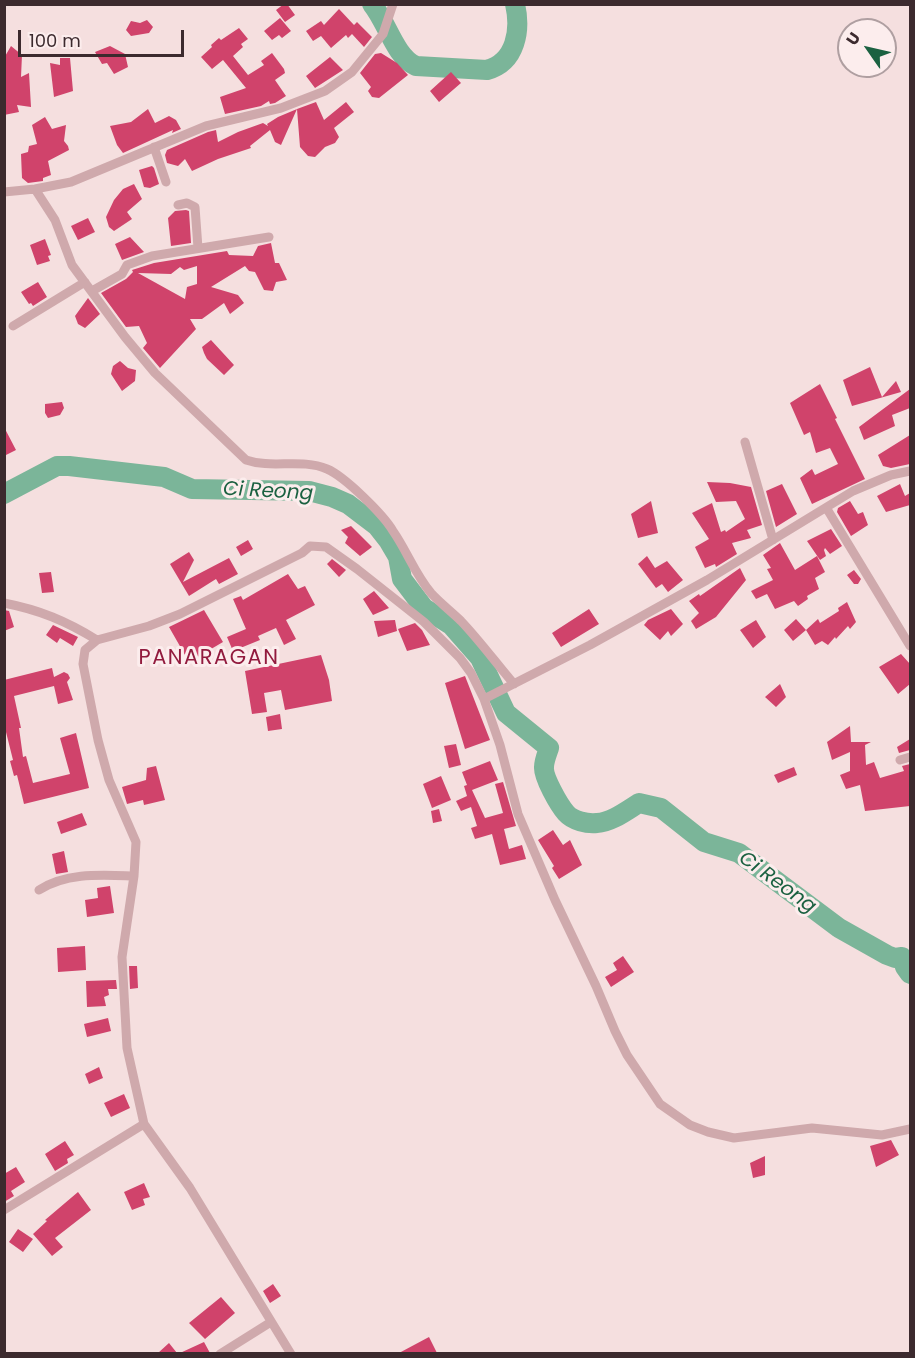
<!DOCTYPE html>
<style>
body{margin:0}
#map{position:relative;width:915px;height:1358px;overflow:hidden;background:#f5dfdf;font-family:Poppins,sans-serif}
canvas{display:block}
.frame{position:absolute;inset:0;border:6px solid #3c2a2e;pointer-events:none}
.north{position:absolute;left:837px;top:18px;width:60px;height:60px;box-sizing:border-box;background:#fceded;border:2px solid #af9fa1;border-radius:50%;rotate:304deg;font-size:16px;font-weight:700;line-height:24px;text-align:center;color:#3c2a2e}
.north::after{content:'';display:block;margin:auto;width:21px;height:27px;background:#1b6141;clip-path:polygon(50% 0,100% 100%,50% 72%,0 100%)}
.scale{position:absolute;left:18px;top:30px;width:166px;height:27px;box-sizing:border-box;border:3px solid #3c2a2e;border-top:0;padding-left:8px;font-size:18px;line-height:21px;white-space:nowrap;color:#3c2a2e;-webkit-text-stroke:4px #fceded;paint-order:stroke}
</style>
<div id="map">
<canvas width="915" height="1358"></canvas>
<div class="frame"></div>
<div class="north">U</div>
<div class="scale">100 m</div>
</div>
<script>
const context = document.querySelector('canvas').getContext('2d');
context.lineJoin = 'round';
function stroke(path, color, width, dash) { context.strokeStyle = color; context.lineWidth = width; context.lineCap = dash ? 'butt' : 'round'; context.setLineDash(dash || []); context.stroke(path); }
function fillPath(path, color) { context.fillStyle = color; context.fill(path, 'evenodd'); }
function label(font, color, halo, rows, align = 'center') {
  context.font = font + ' Poppins,sans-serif'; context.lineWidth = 6; context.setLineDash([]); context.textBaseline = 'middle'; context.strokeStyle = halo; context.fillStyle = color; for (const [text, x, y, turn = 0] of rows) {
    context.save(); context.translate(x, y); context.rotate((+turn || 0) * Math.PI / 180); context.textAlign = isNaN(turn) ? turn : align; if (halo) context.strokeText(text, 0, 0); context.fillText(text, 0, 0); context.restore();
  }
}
stroke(new Path2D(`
 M372,4C387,22 395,57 416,66L487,70C516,62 521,30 515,4
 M4,494L57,466H69L164,477L192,489L309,491L332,497L348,504L377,526L388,540L398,557L402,579L424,608L451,625L480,658L506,713L549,748C547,754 544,761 544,767C543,777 559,805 566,813C573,821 587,824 597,823C612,822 626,811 639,803L661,808L704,842L739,853L839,928L887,955L895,958L902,957L905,967L910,974`), '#7bb599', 20);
fillPath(new Path2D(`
 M284,4H287L295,15L285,22L276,10Z
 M339,9L354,25L357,22L372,37L364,47L352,34L348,38L346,35L331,48L321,36L313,41L306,31L321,21L324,25Z
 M280,18L291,31L282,38L279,35L272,40L264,31Z
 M147,20L153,27L149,33L131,36L126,30L131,21L140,23Z
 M239,28L248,39L241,44L243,47L233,56L248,75L264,65L261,61L272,53L284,69L285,73L275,80L286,96L275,103L270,104L269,101L261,106L225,114L220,97L246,88L223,60L212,69L201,57L212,47L211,45L219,38L221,40Z
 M11,46L22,55L21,77L29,73L31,107L17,105L19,112L4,115V58Z
 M110,46L125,54L128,67L114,74L107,63L102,64L95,52Z
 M381,53L397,63L408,75L379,98L372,97L368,91L371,87L360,73L375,54Z
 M330,57L343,70L315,88L306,76Z
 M60,58H70L73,91L54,97L50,63L60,65Z
 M451,72L461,83L439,102L430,91Z
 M316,102L324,120L346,102L354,112L334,128L339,137L335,143L325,147L315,157L308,156L300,147L297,109Z
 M148,109L155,123L169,116L176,120L181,129L172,133L173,130L123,153L117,145L110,126L131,122Z
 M297,109L281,145L275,142L270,130L250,146L251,148L218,159L192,171L185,159L178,166L167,163L165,155L167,150L208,132L216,130L218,142L238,132L263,123L268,126L267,124L278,117Z
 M45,117L52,129L66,125L64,141L68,146L69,150L48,161L51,175L43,178V181L28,183L22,178L21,154L28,152L29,146L37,144L32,125Z
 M152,166L154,168L159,184L150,188L144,187L139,170Z
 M134,184L142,199L127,212L132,219L114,231L109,227L106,217L114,200L123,189Z
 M186,210L189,211L191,243L171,246L168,218L175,211Z
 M88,218L95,232L78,240L71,226Z
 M130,237L144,252L122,260L115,244Z
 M45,239L51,255L48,256L50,261L37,265L30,245Z
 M271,243L275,263H279L287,280L276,282L273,291L264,290L255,272L249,271L245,266L211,287L238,295L244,303L230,314L224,303L202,319H190L196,329L160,368L143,348L147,343L139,326L126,327L101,293L126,279L133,272L132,270L154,263L227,251L229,255L253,256L258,246ZM197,266V284L187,287L185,299L138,273L171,274L180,267L184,270Z
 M38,282L47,297L33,306L31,303L29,304L21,292Z
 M88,298L100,314L85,328L78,324L75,316Z
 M211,340L234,365L224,375L207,359L204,353L202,347Z
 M120,361L128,368L136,370L135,381L122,391L111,374L113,366Z
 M870,367L882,397L896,381L901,392L852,406L843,380Z
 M820,384L837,418L835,419L865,479L812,504L800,478L812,469L815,475L838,464L830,448L816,453L810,432L804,435L790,403Z
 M910,389V408L892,415L895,426L864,440L859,427Z
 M62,402L64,408L60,415L48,418L45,413V404Z
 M4,427L16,450L4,456Z
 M910,435V464L891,468L883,466L878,455Z
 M707,482L730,483L751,487L762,525L747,530L751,538L732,543L737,554L716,567L715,564L705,568L695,547L709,539L692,513L712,503L721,532L725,530L726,532L745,519L736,501L716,502Z
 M782,484L797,514L776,527L766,491Z
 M900,484L905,496L910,493V505L886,512L877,496Z
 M651,501L658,533L638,538L631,514Z
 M850,501L858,514L863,512L868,525L851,536L837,512L838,508Z
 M351,526L372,547L360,556L345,543L348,537L341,530Z
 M831,529L842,546L830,554L825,548L824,550L826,556L820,560L807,541Z
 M248,540L253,549L241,556L236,547Z
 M780,543L795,570L817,556L825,572L815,578L819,589L807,596L808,599L798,606L794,601L775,609L767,594L756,599L751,591L773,580L767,569L771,568L763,555Z
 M189,552L194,560L183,582L229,558L238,574L219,584L216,579L189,596L170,564Z
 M647,556L655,568L667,561L683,580L668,592L662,584L656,588L638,564Z
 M332,559L346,570L339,577L327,564Z
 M740,568L746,580L716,617L696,629L691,621L699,613L689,601L699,594L700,596Z
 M854,570L861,579L858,584H854L847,575Z
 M51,572L54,592L42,593L39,573Z
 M288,574L298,589L305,586L315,605L286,620L296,639L284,645L276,628L258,636L260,640L233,651L227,637L246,629L233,599L241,596L243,600Z
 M374,591L389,608L373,615L363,599Z
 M847,602L856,622L850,629L848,626L836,639L835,637L828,645L822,641L815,645L806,630L818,619L820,623L839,611L838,608Z
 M589,609L599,624L561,647L552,633Z
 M671,609L683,624L671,636L668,631L660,640L644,625L648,620Z
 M4,610L9,611L14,627L4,631Z
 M204,610L223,642L189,662L169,627Z
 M796,619L806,630L793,641L784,630Z
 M395,620L397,631L378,637L374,621Z
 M756,620L766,637L753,648L740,630Z
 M415,623L422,630L430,645L407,651L398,629Z
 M53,625L78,637L73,646L60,638L57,643L46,635Z
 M901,654L910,664V684L898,694L879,667Z
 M321,655L329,680L332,701L285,710L281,690L264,693L267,712L252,714L245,671Z
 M52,668L54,677L64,672L68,674L70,678L67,682L73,700L58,704L54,686L14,696L21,728H19L23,757L26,756L33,783L70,774L60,738L76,733L89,788L24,804L17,775L14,776L10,761L13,760L6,732L4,733V680Z
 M465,676L490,740L465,749L445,683Z
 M780,684L786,697L776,707L765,697Z
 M280,714L282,729L268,731L266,717Z
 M850,726L851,742H871L865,745L866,765L874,762L880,778L904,771L902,766L910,764V806L865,811L860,785L846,789L840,775L850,771V752L832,760L827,742Z
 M910,739V750L899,753L897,747Z
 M456,744L461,765L449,768L444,746Z
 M490,761L498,780L472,790L485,818L503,813L495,784L503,782L516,826L504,829L509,849L522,845L526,859L500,865L492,834L475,839L471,828L477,826L471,807L461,811L456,801L467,796L464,786L467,785L462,772Z
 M156,766L165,800L144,805L143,800L127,804L122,787L146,780L147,768Z
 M794,767L797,775L778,783L774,775Z
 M441,776L451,800L432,808L423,784Z
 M439,809L442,821L433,823L431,811Z
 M82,813L87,825L61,834L57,822Z
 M553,830L563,845L570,840L582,865L559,879L552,868L554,866L538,840Z
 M64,851L68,872L56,874L52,854Z
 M110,886L114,913L87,917L85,900L98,898L97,888Z
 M85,946L86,970L58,972L57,948Z
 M623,956L634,972L611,987L605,977L617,970L613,963Z
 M129,966H137L138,988L130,989Z
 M116,980L117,989H108L109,995L104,997L106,1006L87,1007L86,981Z
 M108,1018L111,1031L87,1037L84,1024Z
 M99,1067L103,1078L89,1084L85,1074Z
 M124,1094L130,1108L111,1117L104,1103Z
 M891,1140L899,1155L876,1167L870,1146Z
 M65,1141L74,1155L67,1159L68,1163L55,1171L45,1154Z
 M765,1156V1175L753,1178L750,1163Z
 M16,1167L25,1182L11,1191L14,1196L4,1202V1174Z
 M144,1183L150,1197L143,1199L145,1205L132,1210L124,1192Z
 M78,1192L91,1210L55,1238L63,1247L52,1256L33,1234L47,1221L45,1220Z
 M18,1229L33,1239L23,1252L9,1242Z
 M273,1284L281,1296L270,1303L263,1291Z
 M221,1297L235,1313L205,1339L189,1323Z
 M429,1337L437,1353H399Z
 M204,1342L210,1353H180Z
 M169,1343L177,1353H158Z`), '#d0436b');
stroke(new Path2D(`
 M154,147L166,182
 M35,189L55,220L72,265L125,337L155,373L246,460C272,469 301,458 327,469C344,476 383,514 393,531C407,551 415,574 431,593C440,603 452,612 461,621C480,641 496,663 514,684
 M4,192L35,189L71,182L206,126L281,108L325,91L352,72L383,34L393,4
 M178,205L187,203L195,207L198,248
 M92,291L122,274L127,265L152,256L269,237
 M13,326L85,282
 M745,442L773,540
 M827,509L910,646
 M4,603C40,610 66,621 97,640
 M484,699L590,645L707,580L853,491L891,475L910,471
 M900,760L910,757
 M39,890C67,872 102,875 134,876
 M4,1210L144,1124
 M220,1354L271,1322
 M291,1354L190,1188L144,1124L127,1048L122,957L134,876L136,842L109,780L98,740L83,664L85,650L97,640L149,626L180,614L302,553L310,546L326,547L357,569L424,622L460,658L471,673L484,699L500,745L518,814L555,900L596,986L615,1031L627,1055L660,1104L690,1125L708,1132L734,1138L812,1128L882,1135L910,1129`), '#cfa9ac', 9);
label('italic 20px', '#1b6141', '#fceded', [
 ["Ci Reong",268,492,3],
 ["Ci Reong",777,883,36]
]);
context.letterSpacing = '1.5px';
label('21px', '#921b3e', '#fceded', [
 ["PANARAGAN",209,659]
]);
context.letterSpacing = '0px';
</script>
